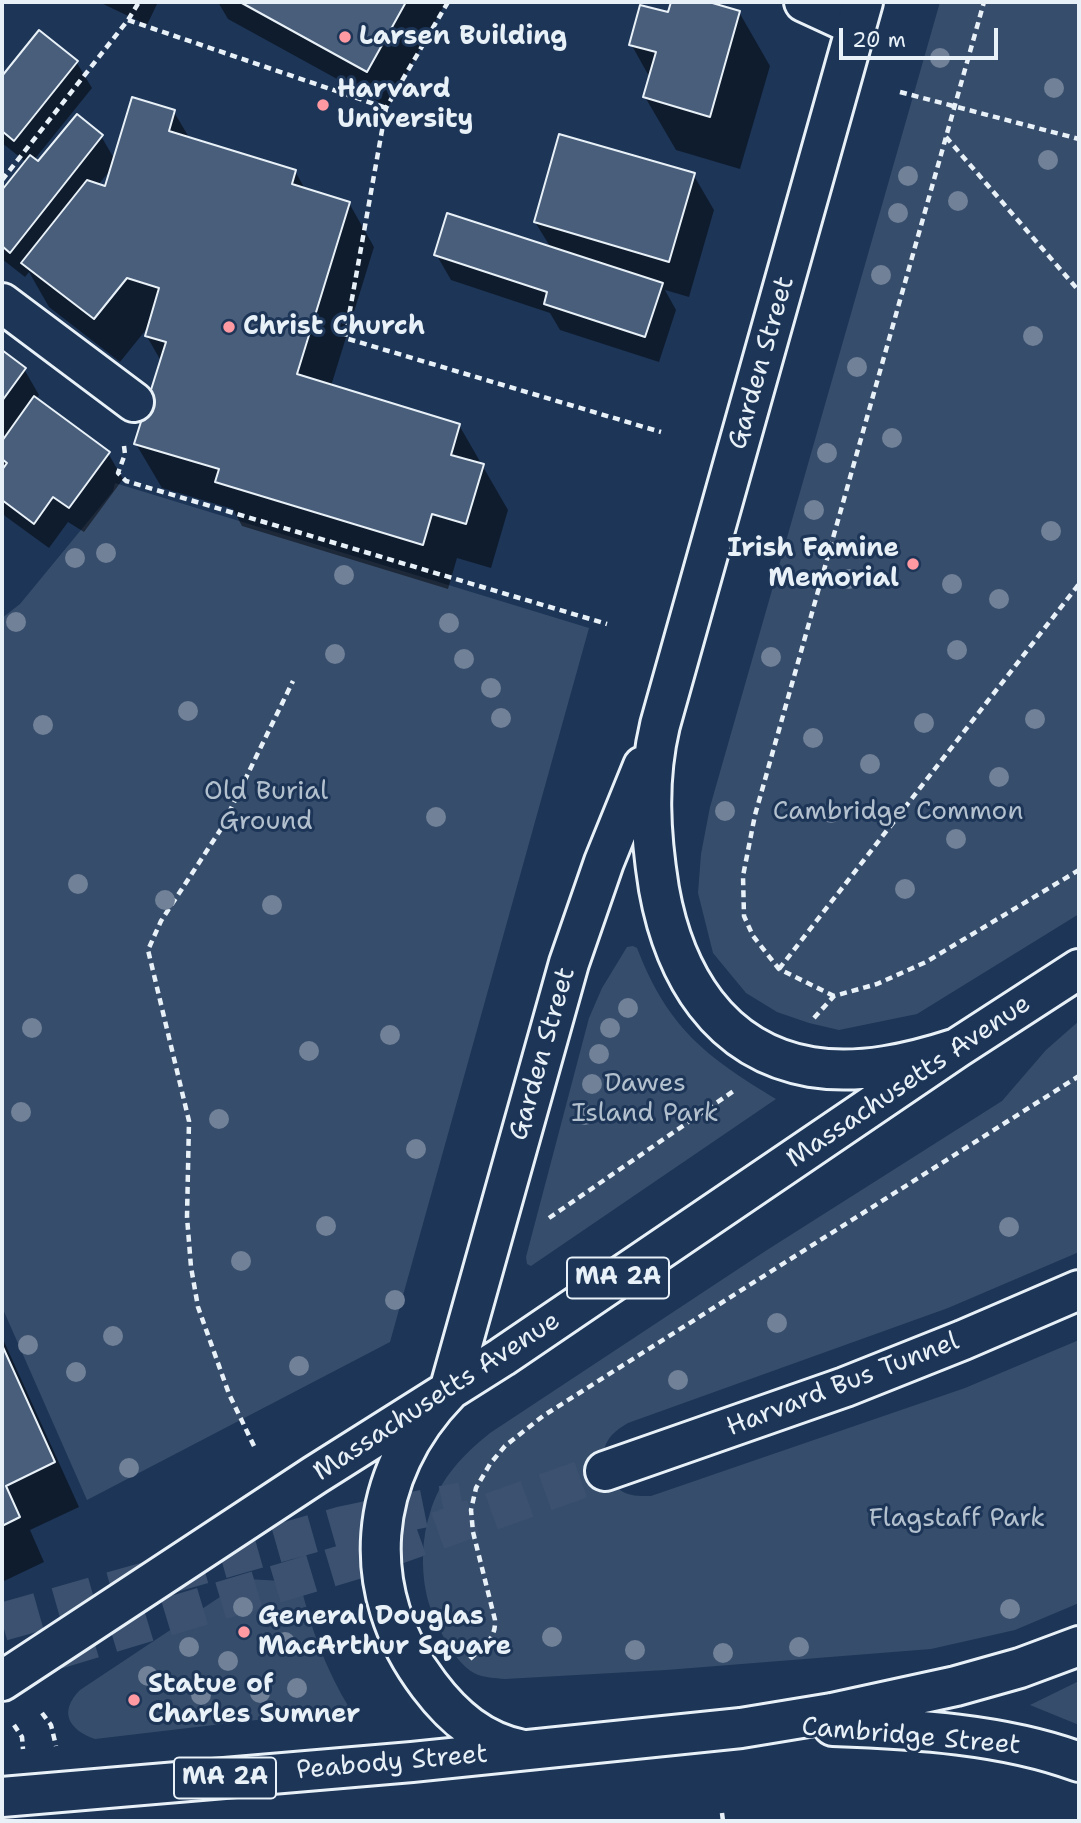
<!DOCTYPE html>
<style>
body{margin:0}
#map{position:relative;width:1081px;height:1823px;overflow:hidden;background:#1d3557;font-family:"Shantell Sans",sans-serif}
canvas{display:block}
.frame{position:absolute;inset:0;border:4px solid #e8f1f8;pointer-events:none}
.scale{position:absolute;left:839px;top:28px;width:159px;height:32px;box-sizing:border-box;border:4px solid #e8f1f8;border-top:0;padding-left:9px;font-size:21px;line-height:24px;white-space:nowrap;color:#e8f1f8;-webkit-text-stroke:5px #1d3557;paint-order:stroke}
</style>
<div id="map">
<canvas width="1081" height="1823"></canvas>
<div class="frame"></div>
<div class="scale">20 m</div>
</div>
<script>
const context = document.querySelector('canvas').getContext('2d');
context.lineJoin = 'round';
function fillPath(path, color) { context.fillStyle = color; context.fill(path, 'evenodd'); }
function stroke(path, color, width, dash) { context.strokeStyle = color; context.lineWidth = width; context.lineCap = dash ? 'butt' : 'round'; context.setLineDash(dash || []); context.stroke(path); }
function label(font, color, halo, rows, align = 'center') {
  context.font = font + ' "Shantell Sans",sans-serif'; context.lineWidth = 6; context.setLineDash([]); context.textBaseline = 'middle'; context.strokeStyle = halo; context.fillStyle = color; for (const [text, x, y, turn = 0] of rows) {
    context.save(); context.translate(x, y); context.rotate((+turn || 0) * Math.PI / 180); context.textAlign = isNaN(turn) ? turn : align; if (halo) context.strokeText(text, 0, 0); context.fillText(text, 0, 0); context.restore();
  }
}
fillPath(new Path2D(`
 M940,2H1079V914L917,1014L839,1030L809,1023L777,1012L746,993L713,953L698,893L701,854L710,807Z
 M115,483L589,628L390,1342L87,1500L2,1307V618L20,604L113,491Z
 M633,946L637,948C668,1028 705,1056 776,1099L531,1266L527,1264L526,1257L589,1018L602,988L627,947Z
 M1079,1021V1252L948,1308L628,1423C610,1433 599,1446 606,1467C615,1492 625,1497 651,1496L965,1388L1079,1340V1603L1015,1630L931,1649L666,1670L505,1679C495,1678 484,1678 474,1673C453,1662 430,1615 426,1592C421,1567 422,1537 430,1513C440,1478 463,1455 490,1433L767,1250L1002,1101L1046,1050Z
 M247,1579L300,1582C310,1627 326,1670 350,1709L95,1739C69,1730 58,1712 80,1690Z
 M1079,1681V1725L1030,1705Z`), '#374d6c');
fillPath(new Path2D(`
 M99,2H158L147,25Z
 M218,2H446L388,107L228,19Z
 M673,2H702L739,12L770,66L740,169L676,150L645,97L650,78L631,44L669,14Z
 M39,32L77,63L92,88L34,160L38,164L101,136L115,160L174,112L190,139L295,171L306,191L349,203L374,247L331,386L459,425L508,510L491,568L457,558L448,589L242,526L233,509L162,488L136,444L161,361L146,335L149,326L120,362L49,307L29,272L25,277L2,259V193L26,162L2,143V78ZM113,167L106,188L98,185Z
 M693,174L714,210L689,297L665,290L676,310L659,362L560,330L550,313L451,280L436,254L551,248L535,222Z
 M2,353L24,369L39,395L36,399L108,453L123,479L84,532L68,522L49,548L5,516L2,511V473L5,469L2,464V444L6,437L2,433Z
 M2,1337L79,1507L30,1530L44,1562L2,1582Z`), '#0007');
const building = new Path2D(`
 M240,2H406L367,72Z
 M671,2H709L740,11L710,117L643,97L656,52L629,45L640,5L668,12Z
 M39,30L78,61L14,141L2,131V76Z
 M132,97L175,110L169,131L296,170L292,184L350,202L297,374L460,424L451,455L484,464L466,524L432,514L423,545L215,482L219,469L134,444L166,342L145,336L159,288L127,278L94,319L21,263L87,180L105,186Z
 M77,114L103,135L10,253L2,246V190L30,155L38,161Z
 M559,134L695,173L669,262L534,222Z
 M447,213L663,283L645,337L544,304L547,292L434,255Z
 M2,350L26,368L2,401Z
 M34,396L110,452L69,508L53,497L34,524L2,500V470L7,463L2,459V441Z
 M2,1345L55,1462L6,1486L20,1517L2,1526Z`);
fillPath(building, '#495e7a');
stroke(building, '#e8f1f8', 2);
stroke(new Path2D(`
 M2,1622L343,1525L462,1501
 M57,1650L353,1561L605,1471`), '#3b516f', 38, [38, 19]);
const minor = new Path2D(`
 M804,2L856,26
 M2,303L134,402
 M605,1471L845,1387L963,1340L1079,1290`);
const major = new Path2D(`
 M863,2L660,725C647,780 650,833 659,889C674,973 718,1051 811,1067C860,1075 911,1063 957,1048
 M2,1681L315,1475L502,1357L957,1048L1079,969
 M833,1726C913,1729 1004,1734 1079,1762
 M523,1750C482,1742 453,1717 429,1685C357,1591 367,1475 449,1391L569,963L604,862L643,766
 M2,1797L412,1762L741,1728L832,1713L956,1686L1020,1668L1079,1646`);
stroke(minor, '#e8f1f8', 44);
stroke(major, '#e8f1f8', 44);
stroke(new Path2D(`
 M448,2L386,108L345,338L661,432
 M128,20L386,108
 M900,92L1079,139
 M946,137L1079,291
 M2,180L128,20L139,2
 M124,446L125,454L118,473L126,481L607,624
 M779,969L1079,584
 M834,996L779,969L753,936L744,916L743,876L755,815L984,2
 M814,1018L834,996L877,984L926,962L1079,870
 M549,1218L735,1090
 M254,1446L229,1394L198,1307L191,1267L187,1217L189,1121L148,950L161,921L221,829L293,681
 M470,1659C483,1646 496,1640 495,1620L473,1532L471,1510L476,1488L490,1464L505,1446L543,1416L1079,1076
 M42,1713L51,1725L56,1746
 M14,1725L22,1737L23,1749
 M722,1813L723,1821`), '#e8f1f8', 4.5, [7, 5]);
stroke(minor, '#1d3557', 38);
stroke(major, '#1d3557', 38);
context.fillStyle = '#708198';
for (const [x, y] of [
 [940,58],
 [1054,88],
 [1048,160],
 [908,176],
 [958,201],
 [898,213],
 [881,275],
 [1033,336],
 [857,367],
 [892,438],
 [827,453],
 [814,510],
 [1051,531],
 [106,553],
 [75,558],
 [344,575],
 [849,579],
 [952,584],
 [999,599],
 [16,622],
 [449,623],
 [957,650],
 [335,654],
 [771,657],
 [464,659],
 [491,688],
 [188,711],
 [501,718],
 [1035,719],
 [924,723],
 [43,725],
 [813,738],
 [870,764],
 [999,777],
 [725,811],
 [831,813],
 [436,817],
 [956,839],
 [78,884],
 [905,889],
 [165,900],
 [272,905],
 [628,1008],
 [32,1028],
 [610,1028],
 [390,1035],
 [309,1051],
 [599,1054],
 [592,1084],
 [21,1112],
 [585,1115],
 [219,1119],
 [416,1149],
 [326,1226],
 [1009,1227],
 [241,1261],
 [395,1300],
 [777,1323],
 [113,1336],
 [28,1345],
 [299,1366],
 [76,1372],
 [678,1380],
 [129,1468],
 [243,1607],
 [1010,1609],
 [552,1637],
 [285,1642],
 [189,1647],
 [799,1647],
 [635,1650],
 [723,1653],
 [228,1661],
 [148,1676],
 [297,1688],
 [260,1693],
 [201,1695]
]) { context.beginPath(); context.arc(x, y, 10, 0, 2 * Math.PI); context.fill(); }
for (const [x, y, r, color] of [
 [345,37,7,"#ff9aa2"],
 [323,105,7,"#ff9aa2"],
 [229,327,7,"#ff9aa2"],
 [913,564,7,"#ff9aa2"],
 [244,1632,7,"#ff9aa2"],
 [134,1700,7,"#ff9aa2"]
]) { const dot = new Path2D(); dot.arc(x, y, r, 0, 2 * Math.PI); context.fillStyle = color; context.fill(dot); stroke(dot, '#1d3557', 2.5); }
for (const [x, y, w] of [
 [618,1278,102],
 [225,1778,102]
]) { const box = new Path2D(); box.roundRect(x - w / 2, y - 20.5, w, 41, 5); context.fillStyle = '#1d3557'; context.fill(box); stroke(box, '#e8f1f8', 2); }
label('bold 24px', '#e8f1f8', null, [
 ["MA 2A",618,1278],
 ["MA 2A",225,1778]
]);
label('bold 26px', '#e8f1f8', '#1d3557', [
 ["Larsen Building",359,37],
 ["Harvard",337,90],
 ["University",337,120],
 ["Christ Church",243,327],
 ["Irish Famine",899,549,"right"],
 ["Memorial",899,579,"right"],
 ["General Douglas",258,1617],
 ["MacArthur Square",258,1647],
 ["Statue of",148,1685],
 ["Charles Sumner",148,1715]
], 'left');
label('26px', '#e8f1f8', '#1d3557', [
 ["Garden Street",762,363,-74],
 ["Garden Street",543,1054,-74],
 ["Massachusetts Avenue",909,1082,-34],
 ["Harvard Bus Tunnel",843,1385,-21],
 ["Massachusetts Avenue",437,1397,-33],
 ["Cambridge Street",911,1737,5],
 ["Peabody Street",392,1763,-5]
]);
label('26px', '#b3c0ce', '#1d3557', [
 ["Old Burial",266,792],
 ["Ground",266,822],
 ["Cambridge Common",898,812],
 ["Dawes",645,1084],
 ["Island Park",645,1114],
 ["Flagstaff Park",957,1519]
]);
</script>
